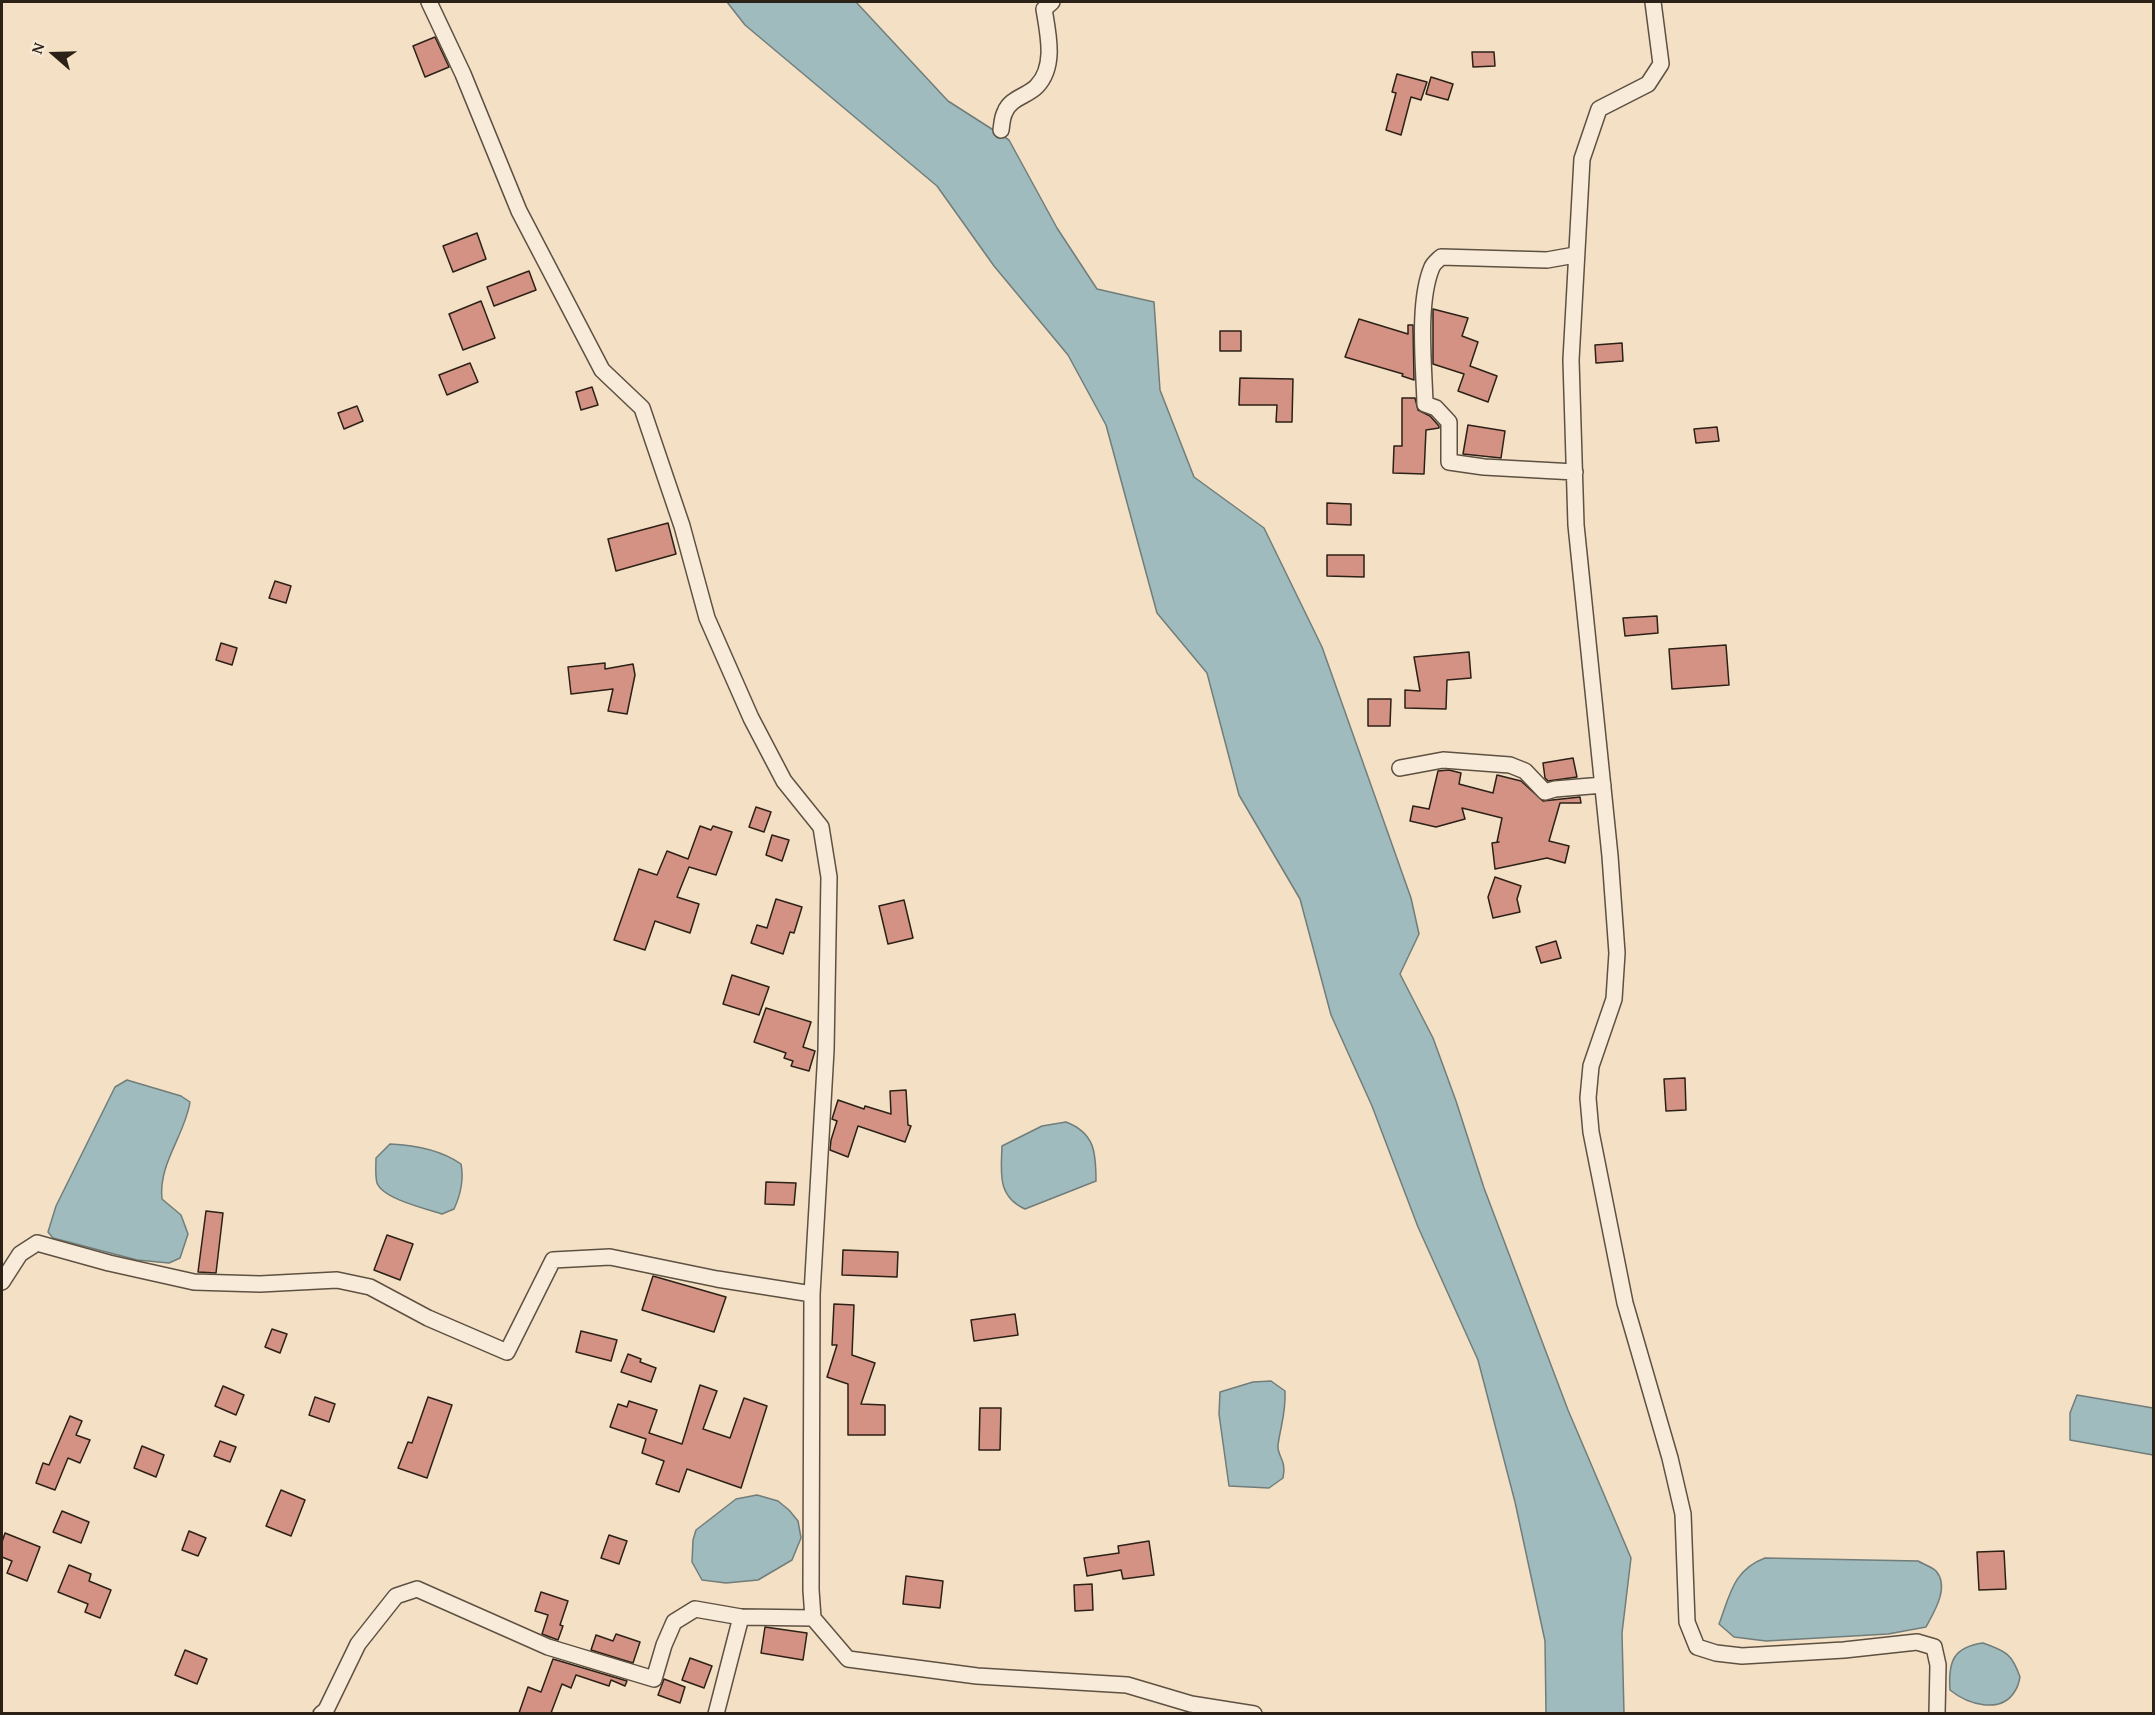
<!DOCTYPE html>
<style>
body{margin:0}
#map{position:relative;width:2155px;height:1715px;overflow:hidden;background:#f4e0c5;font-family:"Gentium Book Plus",serif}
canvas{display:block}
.frame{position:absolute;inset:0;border:3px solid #2c2116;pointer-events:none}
.north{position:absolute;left:24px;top:24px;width:60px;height:60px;-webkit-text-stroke:4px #f8ebd9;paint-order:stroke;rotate:290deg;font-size:16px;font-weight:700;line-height:24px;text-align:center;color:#2c2116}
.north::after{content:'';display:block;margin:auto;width:21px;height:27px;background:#2c2116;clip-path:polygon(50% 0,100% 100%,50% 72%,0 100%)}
</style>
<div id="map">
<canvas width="2155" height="1715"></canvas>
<div class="frame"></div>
<div class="north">N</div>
</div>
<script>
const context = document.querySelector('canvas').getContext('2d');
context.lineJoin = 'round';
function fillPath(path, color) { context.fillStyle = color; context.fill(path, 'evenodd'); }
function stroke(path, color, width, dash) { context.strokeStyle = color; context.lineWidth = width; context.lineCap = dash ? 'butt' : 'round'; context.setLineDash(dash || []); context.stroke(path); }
const water = new Path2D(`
 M727,2H856L948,101L1009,140L1057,228L1097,289L1154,302L1160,390L1194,477L1264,528L1322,647L1411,898L1419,934L1400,974L1433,1038L1456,1101L1484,1188L1568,1410L1631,1558L1622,1633L1624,1713H1546L1545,1641L1515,1502L1478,1360L1418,1227L1372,1106L1331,1015L1300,899L1239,795L1207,673L1157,613L1106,425L1068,355L994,266L937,186L745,25Z
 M127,1080L181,1096L190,1102C185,1135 158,1164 162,1199L181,1215L188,1234L180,1258L169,1263L137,1260L53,1238L48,1232L56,1206L115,1087Z
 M1066,1122C1095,1133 1096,1153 1096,1181L1025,1209C997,1196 1001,1173 1002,1146L1042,1126Z
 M390,1144C413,1145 441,1150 461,1164C464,1180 461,1194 454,1209L442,1214C427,1209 383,1199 377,1183C375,1176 376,1165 376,1158Z
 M1271,1381L1285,1391C1286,1413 1281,1424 1278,1445C1277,1457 1287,1459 1283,1478L1269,1488L1229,1486L1219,1414L1220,1392L1253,1382Z
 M2077,1395L2153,1408V1455L2070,1440V1413Z
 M757,1495L778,1501L789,1510L798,1521L801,1538L792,1560L758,1580L726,1583L702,1580L692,1562L693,1540L696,1530L736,1499Z
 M1765,1558L1918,1561C1923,1564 1932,1567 1936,1571C1950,1587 1934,1612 1926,1627L1888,1634L1766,1641L1734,1637L1719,1624C1730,1595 1733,1570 1765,1558Z
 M1983,1643C2006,1651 2012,1654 2020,1677C2019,1682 2018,1687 2015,1691C2001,1715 1967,1704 1950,1690C1948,1662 1953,1647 1983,1643Z`);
fillPath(water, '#9fbbbd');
stroke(water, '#717d7a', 1.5);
const building = new Path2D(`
 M435,37L449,67L425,77L413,46Z
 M1472,52H1494L1495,66L1473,67Z
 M1397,74L1427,82L1421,100L1411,97L1401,135L1386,130L1396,93L1392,92Z
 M1431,77L1453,84L1448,100L1426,94Z
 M477,233L486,259L453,272L443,246Z
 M529,271L536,290L494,306L487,287Z
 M481,301L495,338L463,350L449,314Z
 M1433,309L1468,318L1462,336L1478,342L1470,366L1497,376L1488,402L1458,391L1464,374L1433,364Z
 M1359,319L1408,334V325H1413L1414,380L1402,376L1403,374L1345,357Z
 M1220,331H1241V351H1220Z
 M1622,343L1623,361L1596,363L1595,345Z
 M470,363L478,382L447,395L439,375Z
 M1240,378L1293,379L1292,422H1276L1277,405H1239Z
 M592,387L598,405L581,410L576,392Z
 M1402,398H1415L1418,410L1430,416L1439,426V428L1426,430L1424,474L1393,473L1394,446H1402Z
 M357,406L363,421L344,429L338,413Z
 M1468,425L1505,431L1501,458L1463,454Z
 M1717,427L1719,441L1696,443L1694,429Z
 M1327,503L1351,504V525L1327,524Z
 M668,523L676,554L616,571L608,539Z
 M1327,555H1364V577L1327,576Z
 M275,581L291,586L286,603L269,598Z
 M1657,616L1658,633L1625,636L1623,618Z
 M221,643L237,648L232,665L216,660Z
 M1726,645L1729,685L1672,689L1669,649Z
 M1469,652L1471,678L1447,680L1446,709L1405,708V690L1420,691L1414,657Z
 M605,663V669L633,664L635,675L627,714L608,711L613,689L571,694L568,667Z
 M1368,699H1391L1390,726H1368Z
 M1573,758L1577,777L1548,781L1545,778L1543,763Z
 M1449,770L1461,773L1459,784L1493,793L1497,775L1521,781L1543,801L1580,797L1581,803H1560L1549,841L1569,846L1565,863L1547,858L1495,869L1492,843L1499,842H1497L1502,818L1462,808L1465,819L1436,827L1410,821L1413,806L1429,809L1438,771Z
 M756,807L771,812L764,832L749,827Z
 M700,826L711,830L713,826L732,832L716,875L689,867L677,897L699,904L690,933L655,921L645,950L614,940L639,869L657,875L667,851L688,859Z
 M772,835L789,840L782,861L766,855Z
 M1495,877L1521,886L1517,899L1520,912L1493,918L1488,897Z
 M776,899L802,907L794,933L790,932L783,954L751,943L757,925L767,928Z
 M904,900L913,938L888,944L879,906Z
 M1556,941L1561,958L1541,963L1536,947Z
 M732,975L769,987L759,1015L723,1004Z
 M766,1008L811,1022L803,1047L815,1051L809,1071L791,1066L793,1061L784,1058L786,1053L754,1042Z
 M1685,1078L1686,1110L1666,1111L1664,1079Z
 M906,1090L908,1125L911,1126L905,1142L858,1126L848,1157L830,1150L831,1140L837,1121L832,1119L838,1100L864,1109L865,1106L891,1114L890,1091Z
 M766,1182L796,1183L794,1205L765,1204Z
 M206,1211L223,1213L216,1273L198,1272Z
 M387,1235L413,1244L400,1280L374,1270Z
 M843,1250L898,1252L897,1277L842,1275Z
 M653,1276L726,1297L714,1332L642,1310Z
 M834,1304L854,1305L852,1355L875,1363L861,1404L885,1405V1435H848V1384L827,1377L837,1345H832Z
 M1015,1314L1018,1335L974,1341L971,1320Z
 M272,1329L287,1334L280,1353L265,1347Z
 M581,1331L617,1340L611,1361L576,1352Z
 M628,1354L641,1359L640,1362L656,1368L651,1382L621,1372Z
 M700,1385L717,1391L703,1429L730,1438L744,1398L767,1406L741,1488L687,1469L679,1492L656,1484L664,1461L642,1453L646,1439L610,1427L618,1404L627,1407L629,1401L657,1410L649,1433L682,1444Z
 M223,1386L244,1395L236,1415L215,1406Z
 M315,1397L335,1404L329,1422L309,1415Z
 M428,1397L452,1405L427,1478L398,1468L408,1442L412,1443Z
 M980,1408H1001L1000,1450H979Z
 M70,1416L82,1421L76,1435L90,1440L80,1463L68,1458L55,1490L36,1483L43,1463L49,1465Z
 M220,1441L236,1447L230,1462L214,1456Z
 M142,1446L164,1455L156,1477L134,1468Z
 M281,1490L305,1500L291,1536L266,1526Z
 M62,1511L89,1522L81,1543L53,1532Z
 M189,1531L206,1538L198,1556L182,1550Z
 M5,1533L40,1547L27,1581L7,1573L12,1561L2,1557V1542Z
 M609,1535L627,1541L619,1564L601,1558Z
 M1149,1541L1154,1575L1123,1579L1121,1570L1087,1576L1084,1558L1119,1553L1118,1546Z
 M2004,1551L2006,1589L1979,1590L1977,1552Z
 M69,1565L91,1574L89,1581L111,1590L100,1618L85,1612L88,1604L58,1592Z
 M906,1576L943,1581L940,1608L903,1604Z
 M1092,1584L1093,1610L1075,1611L1074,1585Z
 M541,1592L568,1601L560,1625L563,1626L558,1640L542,1634L548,1615L535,1611Z
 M765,1627L807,1633L803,1660L761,1653Z
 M616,1634L640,1642L633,1663L591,1650L596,1635L613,1641Z
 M185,1650L207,1659L197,1684L175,1675Z
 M690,1658L712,1666L704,1688L682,1680Z
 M553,1659L627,1681L625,1686L611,1680L609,1686L576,1675L571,1688L562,1684L551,1713H519L528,1687L541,1692Z
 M664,1679L685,1687L680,1703L658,1695Z`);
fillPath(building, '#d39284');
stroke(building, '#2c2116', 1.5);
const street = new Path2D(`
 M1653,2L1661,64L1648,84L1599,109L1582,159L1571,360L1576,525L1610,856L1617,953L1614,999L1591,1066L1588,1098L1591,1132L1625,1303L1670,1458L1683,1514L1687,1622L1697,1647L1716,1653L1742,1656L1844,1650L1917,1642L1934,1647L1938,1665L1937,1714
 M1001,130C1002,124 1002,117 1005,112C1010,98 1028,96 1037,86C1056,66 1048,34 1044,9L1052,2
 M1575,472L1484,467L1449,462V422L1436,408L1425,404C1424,366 1417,302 1432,267C1434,263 1438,260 1441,257L1547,260L1575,255
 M1400,768L1443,760L1510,765L1525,771L1545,792L1555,789L1603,785
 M2,1282L20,1254L37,1243L109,1263L194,1282L260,1284L337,1280L370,1287L428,1318L507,1352L553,1260L610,1257L717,1279L812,1294
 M813,1618L848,1659L977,1676L1127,1685L1191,1704L1254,1714
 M321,1714L326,1710L358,1644L396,1596L417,1589L548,1647L654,1679L664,1645L674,1622L695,1609L741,1617L813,1618L811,1590L812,1294L826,1050L829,877L821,827L784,781L751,718L707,618L682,526L642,408L602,370L519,211L463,74L429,2
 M716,1714L741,1617`);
stroke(street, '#5e5142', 18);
stroke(street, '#f8ebd9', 15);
</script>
